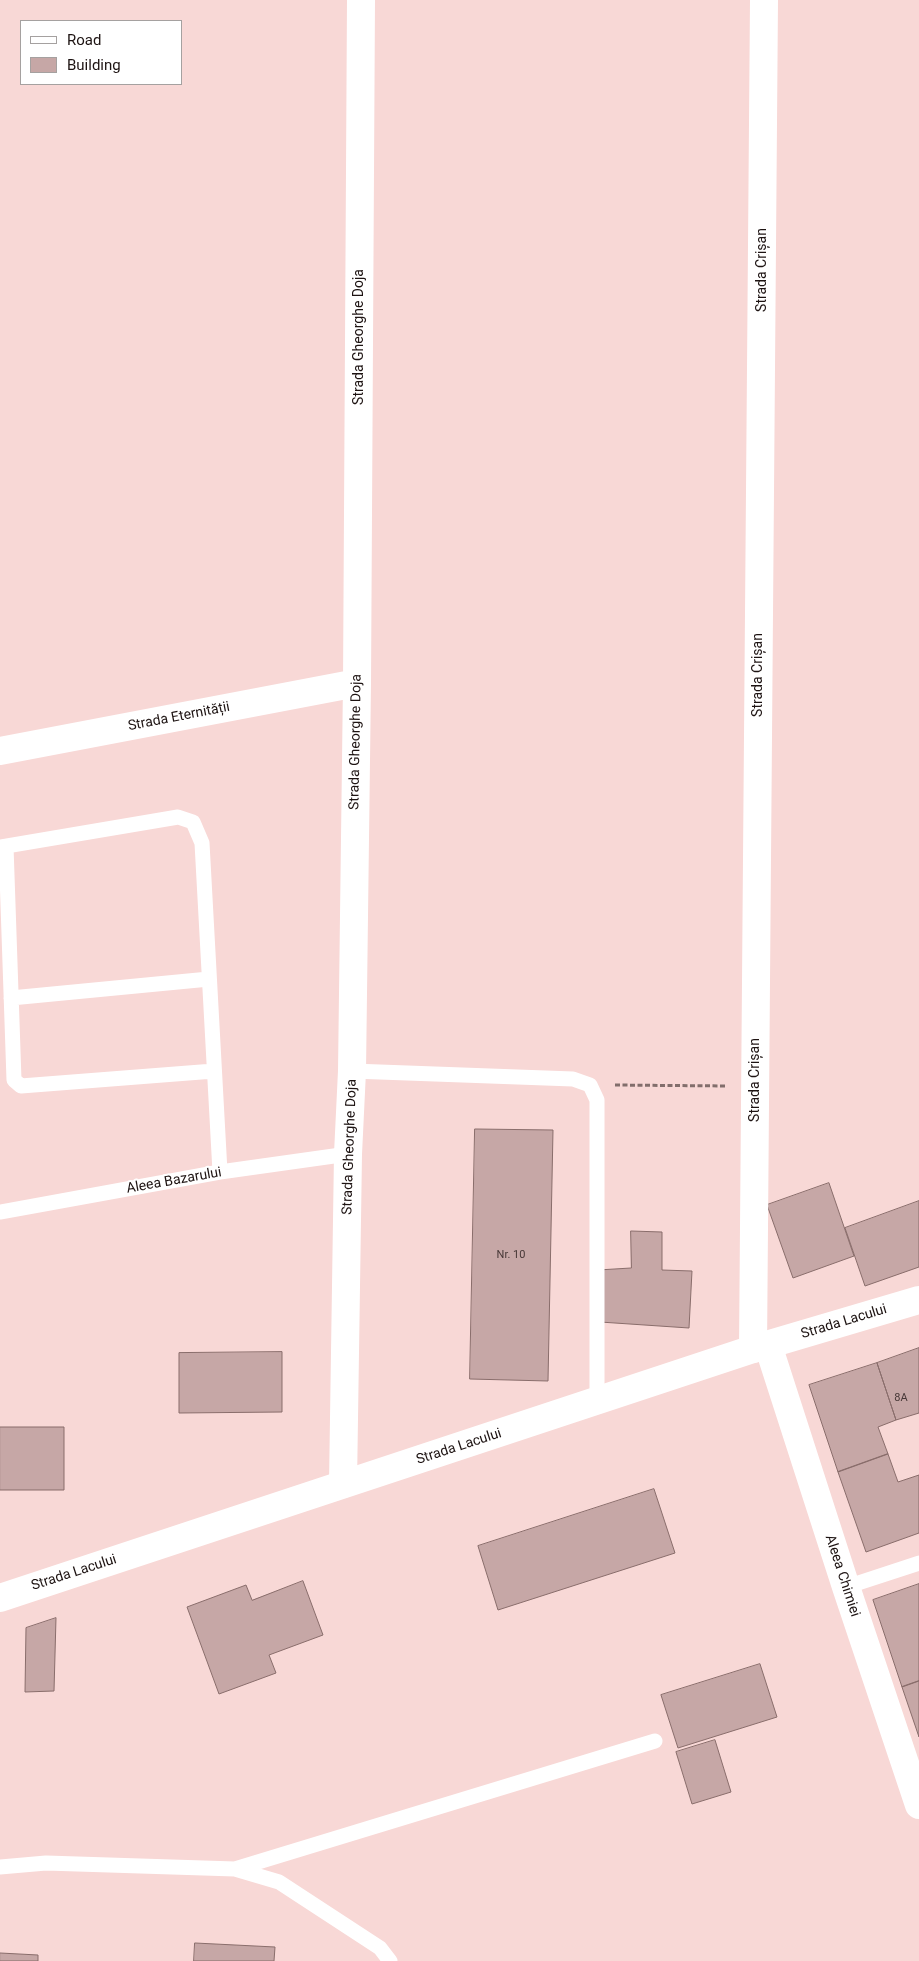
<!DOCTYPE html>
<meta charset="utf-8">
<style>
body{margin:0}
#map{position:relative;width:919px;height:1961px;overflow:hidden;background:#f8d8d6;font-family:Roboto,sans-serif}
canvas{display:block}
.legend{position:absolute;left:20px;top:20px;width:162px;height:65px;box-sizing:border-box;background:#fff;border:1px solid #a5a1a0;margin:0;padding:6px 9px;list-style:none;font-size:15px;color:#1d1312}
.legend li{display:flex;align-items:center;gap:10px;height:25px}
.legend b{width:25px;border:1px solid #a5a1a0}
</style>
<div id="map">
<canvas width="919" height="1961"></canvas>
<ul class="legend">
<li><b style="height:6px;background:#fff"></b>Road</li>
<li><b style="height:14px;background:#c6a7a6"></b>Building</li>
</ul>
</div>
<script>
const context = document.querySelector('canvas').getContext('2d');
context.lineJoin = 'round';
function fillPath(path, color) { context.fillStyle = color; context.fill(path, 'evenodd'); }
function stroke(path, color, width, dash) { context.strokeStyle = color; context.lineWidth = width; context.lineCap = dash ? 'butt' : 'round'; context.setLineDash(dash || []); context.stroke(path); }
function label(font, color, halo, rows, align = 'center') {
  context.font = font + ' Roboto,sans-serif'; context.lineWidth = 4; context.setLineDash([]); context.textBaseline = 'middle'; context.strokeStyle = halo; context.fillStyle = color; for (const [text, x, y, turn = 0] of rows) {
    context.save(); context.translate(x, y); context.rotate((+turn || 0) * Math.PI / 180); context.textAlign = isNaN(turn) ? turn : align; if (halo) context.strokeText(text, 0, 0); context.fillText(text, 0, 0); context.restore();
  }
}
const building = new Path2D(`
 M475,1129L553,1130L548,1381L470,1379Z
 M829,1183L854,1256L793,1278L767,1205Z
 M919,1201V1267L865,1286L845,1228Z
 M631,1231L662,1232V1270L692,1271L689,1328L600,1322L598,1270L631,1268Z
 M919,1348V1413L896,1420L877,1363Z
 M282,1352V1412L179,1413V1353Z
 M877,1363L896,1420L878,1427L888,1454L838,1472L809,1385Z
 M0,1427H64V1490H0Z
 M888,1454L898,1482L919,1475V1533L866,1552L838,1472Z
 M654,1489L675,1553L498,1610L478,1546Z
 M303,1581L323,1635L269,1655L276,1673L219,1694L187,1607L246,1585L252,1600Z
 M919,1584V1681L902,1687L873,1600Z
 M56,1618L54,1691L25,1692L26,1628Z
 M760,1664L777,1717L678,1748L661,1695Z
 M919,1681V1737L902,1687Z
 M715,1740L731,1792L692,1804L676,1752Z
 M195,1943L275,1947L274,1961H194Z
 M0,1953L38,1955V1961H0Z`);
fillPath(building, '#c6a7a6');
stroke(building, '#896d6b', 1);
stroke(new Path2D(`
 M615,1085L727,1086`), '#826e6c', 3, [5, 2.5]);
stroke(new Path2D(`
 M6,846L14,1080L21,1086L214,1071
 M0,847L178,817L193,822L202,843L220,1172
 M11,998L209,979
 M352,1071L573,1079L590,1085L597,1100V1401
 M0,1212L220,1172L348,1154
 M846,1587L919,1563
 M0,1867L46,1863L235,1869L279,1882L380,1948L390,1961
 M235,1869L655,1741`), '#fff', 15);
stroke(new Path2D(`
 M0,751L357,683
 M768,1345L846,1587L919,1805
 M753,1349L764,0
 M343,1484L348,1154L352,1071L357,683L361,0`), '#fff', 28);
stroke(new Path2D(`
 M0,1598L753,1349L919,1300`), '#fff', 28);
label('11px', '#473837', null, [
 ["Nr. 10",511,1255],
 ["8A",901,1398]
]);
label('14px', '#1d1312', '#fff', [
 ["Strada Crișan",762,270,-90],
 ["Strada Gheorghe Doja",359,337,-90],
 ["Strada Crișan",758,675,-90],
 ["Strada Eternității",179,717,-11],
 ["Strada Gheorghe Doja",356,742,-89],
 ["Strada Crișan",755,1080,-90],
 ["Strada Gheorghe Doja",350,1147,-88],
 ["Aleea Bazarului",174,1181,-10],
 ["Strada Lacului",844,1322,-17],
 ["Strada Lacului",459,1447,-18],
 ["Strada Lacului",74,1573,-18],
 ["Aleea Chimiei",842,1576,72]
]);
</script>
